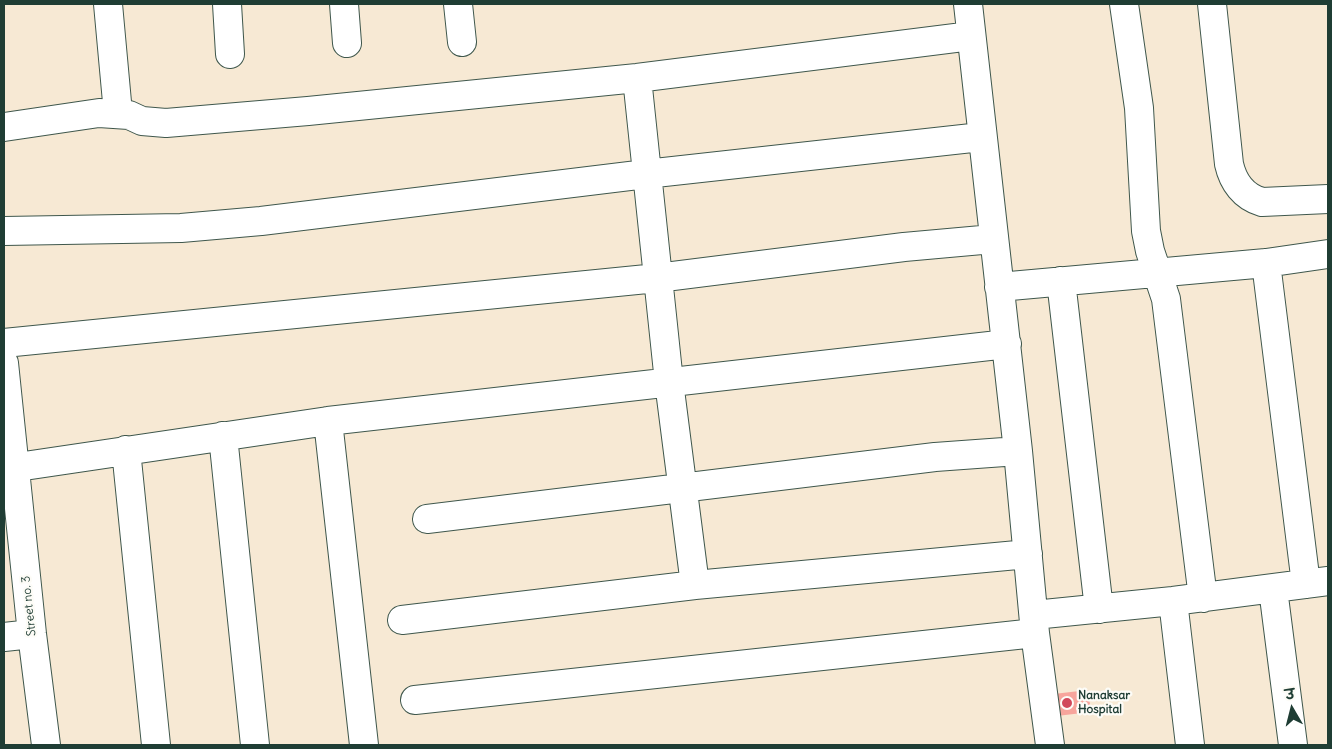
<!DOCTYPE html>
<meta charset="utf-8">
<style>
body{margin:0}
#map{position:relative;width:1332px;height:749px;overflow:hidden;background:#f7e9d4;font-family:Delius,"Playpen Sans Deva",sans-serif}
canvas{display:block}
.frame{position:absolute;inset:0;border:5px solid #1f3d34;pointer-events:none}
.north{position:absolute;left:1267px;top:684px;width:50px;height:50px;-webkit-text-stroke:4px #fdfcf7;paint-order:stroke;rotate:352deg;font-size:14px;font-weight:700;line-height:20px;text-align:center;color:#1f3d34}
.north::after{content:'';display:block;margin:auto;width:18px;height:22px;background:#1f3d34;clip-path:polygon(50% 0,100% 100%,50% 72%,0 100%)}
</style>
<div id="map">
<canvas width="1332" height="749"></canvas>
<div class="frame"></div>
<div class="north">उ</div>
</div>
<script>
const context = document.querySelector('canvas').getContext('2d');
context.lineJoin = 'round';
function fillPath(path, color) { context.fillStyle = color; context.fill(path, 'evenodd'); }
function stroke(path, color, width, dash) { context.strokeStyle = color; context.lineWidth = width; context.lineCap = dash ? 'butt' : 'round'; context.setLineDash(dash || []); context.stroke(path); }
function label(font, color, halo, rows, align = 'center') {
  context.font = font + ' Delius,sans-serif'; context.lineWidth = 4.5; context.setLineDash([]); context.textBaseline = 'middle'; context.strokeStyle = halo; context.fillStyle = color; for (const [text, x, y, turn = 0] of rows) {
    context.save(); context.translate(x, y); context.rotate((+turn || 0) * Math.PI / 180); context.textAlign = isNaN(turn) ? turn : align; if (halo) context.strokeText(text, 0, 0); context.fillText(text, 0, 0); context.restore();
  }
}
fillPath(new Path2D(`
 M1088,690L1091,712L1048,717L1045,695Z`), '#f7a59c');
const minor = new Path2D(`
 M108,4L118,113
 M227,4L230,54
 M344,4L347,43
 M458,4L462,42
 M968,4L1018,451L1035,633L1050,745
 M1124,4L1139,108L1146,231L1150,251L1166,299L1203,598
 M1212,4L1229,164C1233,182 1244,197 1262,202L1328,199
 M637,78L669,382L695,585
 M4,127L99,113L129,115L142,121L166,123L308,111L637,78L971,36
 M4,231L181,228L261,221L646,174L981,137
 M1266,263L1306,584
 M1061,281L1099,609
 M999,287L1266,263L1328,254
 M4,343L657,278L904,247L993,239
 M4,363L32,634L46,745
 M328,421L364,745
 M223,436L255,745
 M126,450L156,745
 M4,469L328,421L1007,344
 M427,519L935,457L1018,451
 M1273,589L1293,745
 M1173,601L1190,745
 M1034,615L1173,601L1328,581
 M402,620L695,585L1028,554
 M4,637L32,634
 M415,700L1035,633`);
stroke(minor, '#3f574c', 30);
stroke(minor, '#fff', 28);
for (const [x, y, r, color] of [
 [1067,703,6,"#d1495b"]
]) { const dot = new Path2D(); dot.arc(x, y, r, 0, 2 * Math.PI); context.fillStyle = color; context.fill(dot); stroke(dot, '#fdfcf7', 2); }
label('12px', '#1f3d34', '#fdfcf7', [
 ["Street no. 3",29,606,-96]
]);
label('bold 12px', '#1f3d34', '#fdfcf7', [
 ["Nanaksar",1078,696],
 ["Hospital",1078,710]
], 'left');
</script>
